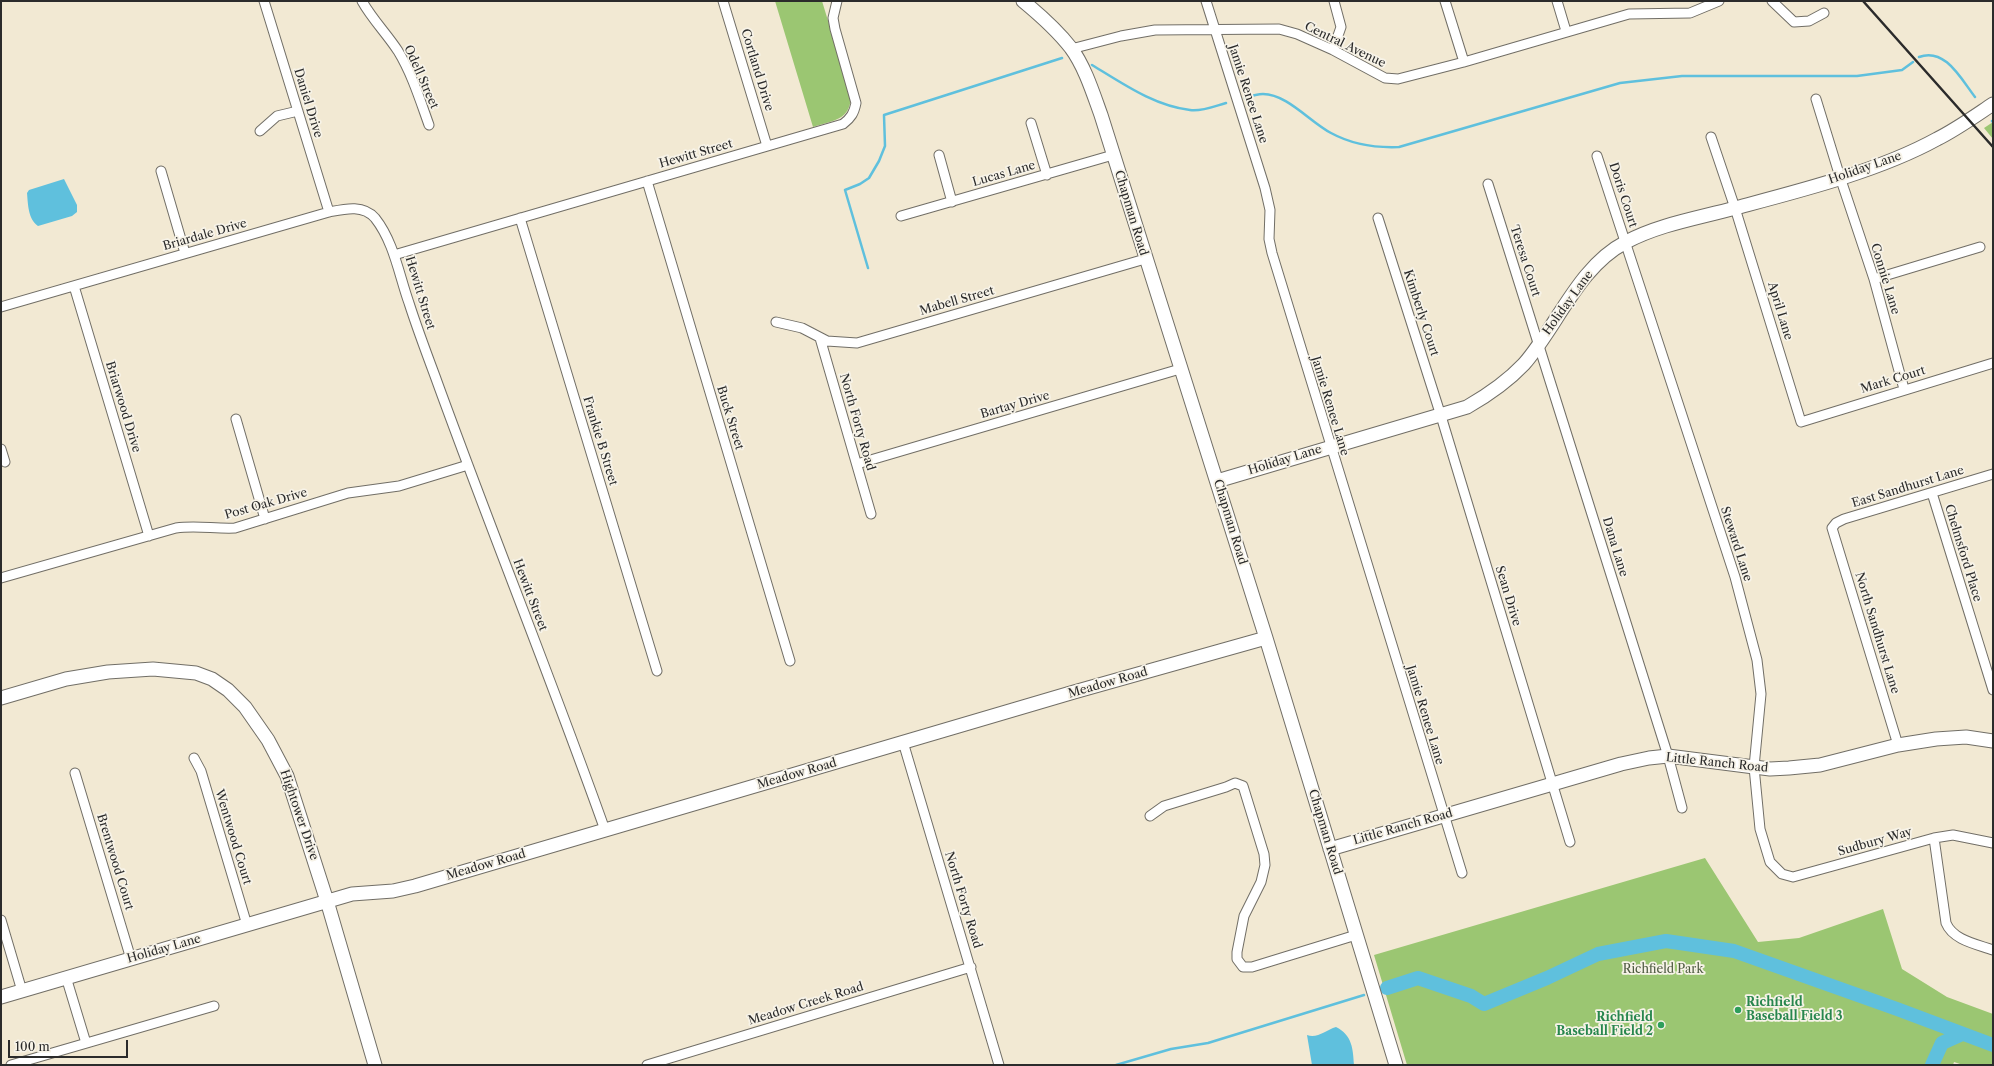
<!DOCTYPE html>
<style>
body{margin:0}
#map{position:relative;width:1994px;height:1066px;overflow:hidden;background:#f2e9d3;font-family:"Libre Caslon Text",serif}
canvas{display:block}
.frame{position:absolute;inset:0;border:2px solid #2b2b2b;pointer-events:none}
.scale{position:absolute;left:8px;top:1040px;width:120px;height:18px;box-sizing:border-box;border:2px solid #2b2b2b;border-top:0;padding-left:5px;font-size:12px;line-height:14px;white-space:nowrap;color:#2b2b2b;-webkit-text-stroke:3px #f7f3e8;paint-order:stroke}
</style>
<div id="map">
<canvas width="1994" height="1066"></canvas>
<div class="frame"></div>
<div class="scale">100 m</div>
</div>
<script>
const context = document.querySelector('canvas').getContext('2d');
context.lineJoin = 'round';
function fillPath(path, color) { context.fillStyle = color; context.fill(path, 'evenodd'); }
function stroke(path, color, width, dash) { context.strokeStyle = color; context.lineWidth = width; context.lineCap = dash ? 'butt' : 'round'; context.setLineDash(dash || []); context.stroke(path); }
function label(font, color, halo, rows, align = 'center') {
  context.font = font + ' "Libre Caslon Text",serif'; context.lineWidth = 3.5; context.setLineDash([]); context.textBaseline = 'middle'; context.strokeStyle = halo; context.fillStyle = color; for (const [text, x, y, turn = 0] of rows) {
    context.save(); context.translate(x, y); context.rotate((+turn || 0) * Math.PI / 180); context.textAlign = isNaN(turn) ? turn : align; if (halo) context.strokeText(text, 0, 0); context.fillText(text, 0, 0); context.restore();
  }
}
fillPath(new Path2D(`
 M775,1H822L851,96C850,121 833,120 813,127Z
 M1993,122V139L1984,128Z
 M1705,858L1758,942L1799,938L1883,909L1902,969L1947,997L1993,1014V1065H1963L1954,1062L1953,1065H1407L1374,955Z`), '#9bc672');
fillPath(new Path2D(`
 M64,179L77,205V212L72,216L38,226C28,219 28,204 27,193L29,190Z
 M1336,1027C1352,1035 1353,1048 1354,1065H1312L1307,1035C1317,1039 1326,1030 1336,1027Z`), '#5fc0dd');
stroke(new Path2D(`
 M1919,57C1945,47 1961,79 1975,97
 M1092,65C1122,83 1154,106 1190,110C1201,112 1215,106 1226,103
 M1245,98C1251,96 1257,94 1263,94C1287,94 1310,122 1331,133C1353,145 1375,148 1399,147L1620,83L1682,76H1857L1902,70L1913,62
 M1992,121L1993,122
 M868,268L845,190L860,184L869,178L879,161L885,146L884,115L1062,58
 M1116,1065L1171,1049L1208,1043L1364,995`), '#5fc0dd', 2.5);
stroke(new Path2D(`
 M1387,988L1418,978L1471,996L1484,1004L1547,978L1598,954L1666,941L1734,951L1897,1009L1993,1045
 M1932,1065L1942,1043L1962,1034`), '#5fc0dd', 14);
const street = new Path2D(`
 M264,1L329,212
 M362,1C372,19 387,34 398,51C412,74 420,100 429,125
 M723,1L767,146
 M1206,1L1265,188L1270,210L1269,239L1272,253L1462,873
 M1445,1L1464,62
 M1557,1L1566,31
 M1772,1L1794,22L1809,21L1824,13
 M1071,49L1121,36L1155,30L1279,29L1297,34L1333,50L1385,78L1398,79L1464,62L1629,14L1690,13L1719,1
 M1333,50L1341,27L1334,1
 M1816,99L1840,177L1874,279L1904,389
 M1031,123L1047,175
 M260,131L277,116L298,111
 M1711,137L1735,208L1801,422L1993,363
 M939,155L952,202
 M1597,156L1735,577L1757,660L1761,694L1754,767L1760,829L1770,862L1782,874L1793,877L1934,838L1953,835L1993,843
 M161,171L185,253
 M647,181L790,661
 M1488,184L1668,756L1682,808
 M901,216L1113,155
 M520,218L657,671
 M1378,218L1441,416L1570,842
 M394,255L843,124C851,118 854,113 856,103L835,29L833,18L837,1
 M1874,279L1980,247
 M74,286L149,536
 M1,307L329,212C344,209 363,204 375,218C394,242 399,275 409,303C417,328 426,352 435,376C490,528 551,678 605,830
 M776,322L802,328L827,341L857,343L1145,259
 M820,338L871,514
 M236,419L265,519
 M1,449L5,462
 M857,464L1180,369
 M1932,493L1993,690
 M1,578L176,528C196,525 215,529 235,528L348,493L399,486L468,465
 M903,742L999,1065
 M1898,745L1832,528L1836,523L1844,519L1993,474
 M194,758L201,771L247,925
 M75,773L131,959
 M1150,816L1164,806L1226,787L1235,783L1243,786L1264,854L1265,865L1261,882L1244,916L1237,952V959L1243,967H1252L1356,935
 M1934,838L1946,923C1953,940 1976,944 1993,950
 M1,920L22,991
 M66,977L86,1043
 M11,1065L214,1006
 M647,1065L971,967`);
const secondary = new Path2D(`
 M1023,1C1040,15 1057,30 1071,48C1085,67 1093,93 1101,115L1266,638L1396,1065
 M1217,481L1467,407C1488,395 1507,382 1524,364C1558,325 1578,267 1626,242C1660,224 1699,218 1735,208C1799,191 1879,171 1937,139C1957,129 1975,116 1993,104
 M1,698L66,679L108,672L153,669L196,673L212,679L228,690L245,707L268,740L287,776L327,901L375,1065
 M1330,849L1621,764L1649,758L1668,756L1770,769L1789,768L1820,765L1898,745L1936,739L1966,737L1993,741
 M1,997L352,894L393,891L415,886L1074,692L1266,638`);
stroke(street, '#716e66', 11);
stroke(secondary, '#716e66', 15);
stroke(street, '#fff', 9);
stroke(secondary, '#fff', 13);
stroke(new Path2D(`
 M1863,1L1993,147`), '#2b2b2b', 2.5);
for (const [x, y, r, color] of [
 [1738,1010,4,"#2e9e5b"],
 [1661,1025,4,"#2e9e5b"]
]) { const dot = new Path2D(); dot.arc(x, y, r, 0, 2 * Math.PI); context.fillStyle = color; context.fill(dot); stroke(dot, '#f7f3e8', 1.5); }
label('12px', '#2b2b2b', '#f7f3e8', [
 ["Central Avenue",1345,45,26],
 ["Cortland Drive",757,70,73],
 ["Odell Street",421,77,66],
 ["Jamie Renee Lane",1248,94,72],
 ["Daniel Drive",308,103,73],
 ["Hewitt Street",696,154,-16],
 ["Holiday Lane",1865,168,-19],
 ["Lucas Lane",1004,174,-16],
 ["Doris Court",1623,195,72],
 ["Chapman Road",1131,213,73],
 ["Briardale Drive",205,235,-16],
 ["Teresa Court",1525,261,72],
 ["Connie Lane",1885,279,73],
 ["Hewitt Street",420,293,73],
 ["Mabell Street",957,301,-16],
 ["Holiday Lane",1568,303,-54],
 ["April Lane",1780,311,73],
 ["Kimberly Court",1421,313,72],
 ["Mark Court",1893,380,-17],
 ["Bartay Drive",1015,405,-16],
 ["Jamie Renee Lane",1330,406,73],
 ["Briarwood Drive",123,407,73],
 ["Buck Street",730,418,73],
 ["North Forty Road",857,422,74],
 ["Frankie B Street",600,441,73],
 ["Holiday Lane",1285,460,-17],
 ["East Sandhurst Lane",1908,487,-17],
 ["Post Oak Drive",266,504,-16],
 ["Chapman Road",1230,522,73],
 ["Steward Lane",1736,544,72],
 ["Dana Lane",1615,547,73],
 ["Chelmsford Place",1963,553,73],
 ["Hewitt Street",530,595,69],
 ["Sean Drive",1508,596,73],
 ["North Sandhurst Lane",1877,633,73],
 ["Meadow Road",1108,683,-16],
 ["Jamie Renee Lane",1425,715,73],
 ["Little Ranch Road",1717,763,6],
 ["Meadow Road",797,774,-16],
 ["Hightower Drive",299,815,71],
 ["Little Ranch Road",1403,827,-16],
 ["Chapman Road",1325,832,73],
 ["Wentwood Court",233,837,73],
 ["Sudbury Way",1875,842,-16],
 ["Brentwood Court",115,862,73],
 ["Meadow Road",486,865,-16],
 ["North Forty Road",963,900,73],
 ["Holiday Lane",164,949,-16],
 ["Meadow Creek Road",806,1004,-17]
]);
label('12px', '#4d5a40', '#f7f3e8', [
 ["Richfield Park",1663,970]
]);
label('bold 12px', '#27864d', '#f7f3e8', [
 ["Richfield",1746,1003],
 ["Baseball Field 3",1746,1017],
 ["Richfield",1653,1018,"right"],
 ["Baseball Field 2",1653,1032,"right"]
], 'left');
</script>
